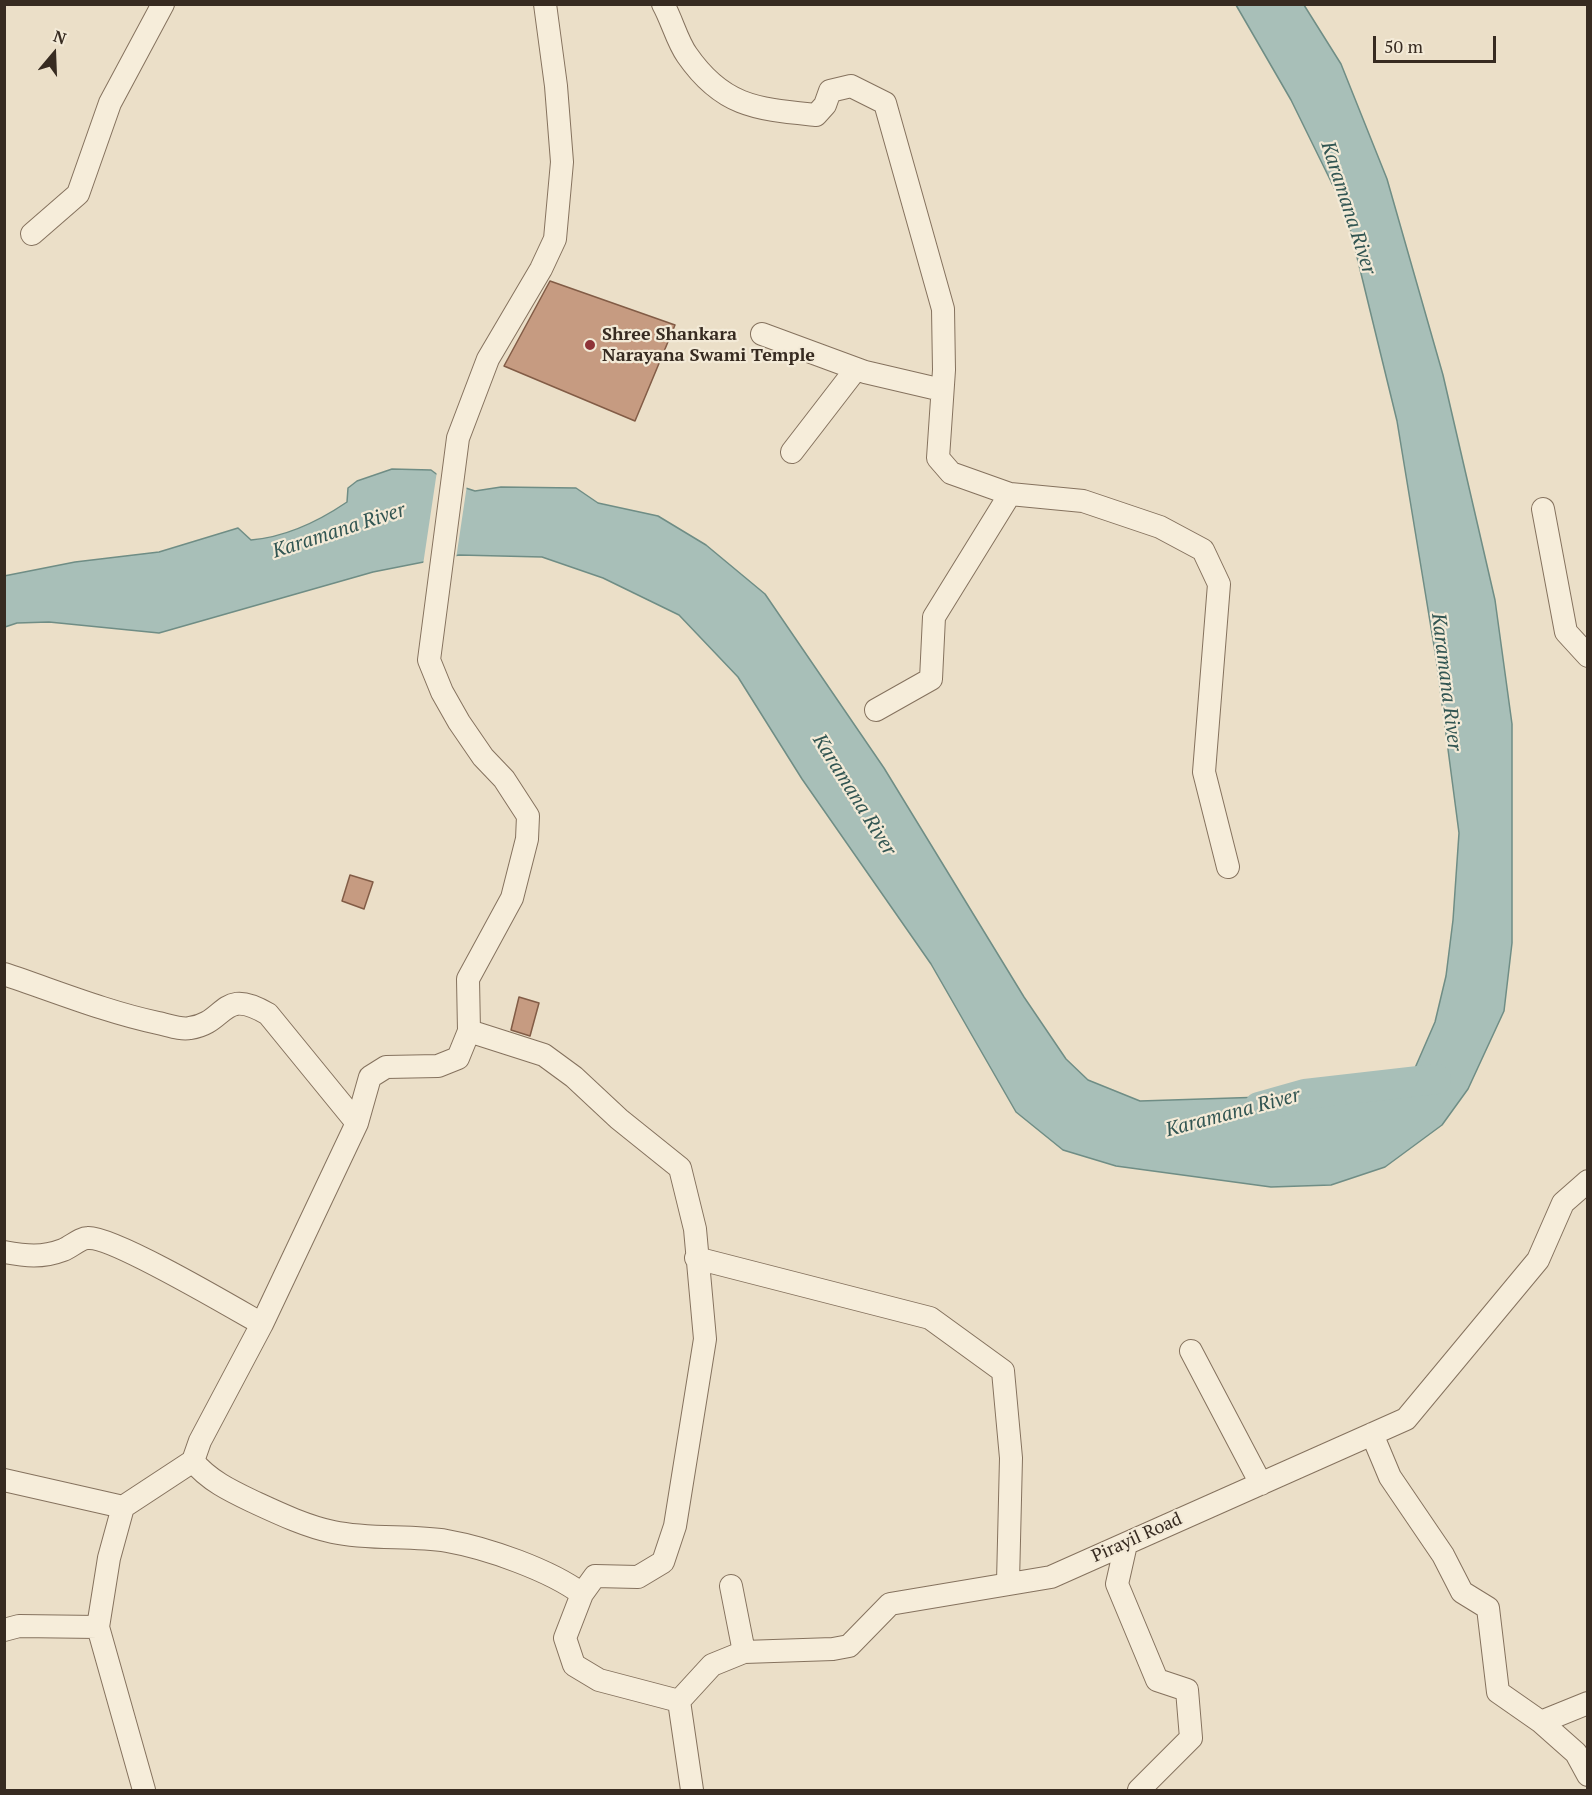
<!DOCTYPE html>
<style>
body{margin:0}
#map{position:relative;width:1592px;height:1795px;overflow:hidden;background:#ebdfc8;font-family:"PT Serif",serif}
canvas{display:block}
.frame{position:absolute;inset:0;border:6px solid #372b21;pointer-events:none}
.north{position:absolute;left:24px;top:24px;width:60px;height:60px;-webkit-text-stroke:4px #f3ead7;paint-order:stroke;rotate:19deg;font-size:16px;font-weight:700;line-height:24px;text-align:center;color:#372b21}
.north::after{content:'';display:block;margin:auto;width:21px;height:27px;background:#372b21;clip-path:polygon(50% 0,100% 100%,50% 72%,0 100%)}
.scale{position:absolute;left:1373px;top:36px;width:123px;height:27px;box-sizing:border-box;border:3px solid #372b21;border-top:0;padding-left:8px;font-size:18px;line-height:21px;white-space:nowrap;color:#372b21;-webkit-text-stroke:4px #f3ead7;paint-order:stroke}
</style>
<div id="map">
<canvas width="1592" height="1795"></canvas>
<div class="frame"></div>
<div class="north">N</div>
<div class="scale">50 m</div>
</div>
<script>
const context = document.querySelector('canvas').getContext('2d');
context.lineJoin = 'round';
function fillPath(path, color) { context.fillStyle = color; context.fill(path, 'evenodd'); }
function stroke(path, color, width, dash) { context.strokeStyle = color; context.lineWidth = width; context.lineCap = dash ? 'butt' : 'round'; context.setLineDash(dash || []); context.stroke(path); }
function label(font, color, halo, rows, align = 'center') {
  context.font = font + ' "PT Serif",serif'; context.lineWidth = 4.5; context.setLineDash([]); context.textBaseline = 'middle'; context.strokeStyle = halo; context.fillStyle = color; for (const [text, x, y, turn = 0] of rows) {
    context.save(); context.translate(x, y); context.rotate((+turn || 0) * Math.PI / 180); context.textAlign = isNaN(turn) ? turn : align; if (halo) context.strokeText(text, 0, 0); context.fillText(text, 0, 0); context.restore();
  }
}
const water = new Path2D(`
 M1236,5H1304L1341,64L1387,179L1443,375L1495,600L1512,724V943L1504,1011L1468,1089L1442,1125L1385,1167L1331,1185L1271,1187L1116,1166L1063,1150L1016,1112L931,964L802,779L738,677L679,615L603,578L542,557L459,555L373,572L159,633L49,622L17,623L5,627L4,576L75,562L159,552L238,528L251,540C286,537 319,521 347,502L348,488L357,481L392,469L431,470L447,482L475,491L501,487L576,488L598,503L658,516L706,545L765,594L884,768L1024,997L1066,1059L1088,1080L1140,1101L1387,1093L1415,1068L1435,1022L1446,976L1453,920L1459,833L1436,658L1397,421L1346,212L1291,100Z`);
fillPath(water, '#a8bfb8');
stroke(water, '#6f8d85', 1.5);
fillPath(new Path2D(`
 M437,471L449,480L467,485L456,559L423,565Z`), '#ebdfc8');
stroke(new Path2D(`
 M1259,1107L1305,1094L1436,1079`), '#a8bfb8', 30);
const building = new Path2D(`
 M550,281L675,325L635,421L504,366Z
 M350,875L373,882L364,909L342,901Z
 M519,997L539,1003L530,1036L511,1030Z`);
fillPath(building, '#c69b81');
stroke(building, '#825c46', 1.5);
const minor = new Path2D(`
 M663,4C672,20 677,41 687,55C723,107 757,109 816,115L825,105L830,91L851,86L885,103L943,309L944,370L938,458L951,473L1010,494L934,617L931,679L876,710
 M32,234L78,194L110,103L163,4
 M762,334L865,372L942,390
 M792,452L856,369
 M1010,494L1083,501L1160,527L1203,550L1219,584L1204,772L1228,867
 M1543,509L1566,632L1588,656
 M4,974C55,991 106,1012 158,1023C168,1025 181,1030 190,1028C227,1023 221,986 268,1014L357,1123
 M469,1031L468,979L512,898L527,839L528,816L504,779L483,757L459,722L442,692L429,660L458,438L488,359L541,269L555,239L562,162L556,86L545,4
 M4,1252C26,1256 42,1258 63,1250C71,1247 80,1238 88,1238C112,1236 234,1308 262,1324L200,1441L193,1461C208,1480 231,1491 252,1501C278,1513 305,1526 333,1532C370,1540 410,1535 447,1541C487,1548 550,1570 582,1594L565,1638L574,1665L599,1680L679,1701
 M696,1258L930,1318L1003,1371L1011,1458L1008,1582
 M262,1324L357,1123L370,1077L386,1067L438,1066L458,1058L469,1031L544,1055L574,1077L619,1119L680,1168L695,1229L705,1339L675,1526L663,1562L638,1577L595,1576L582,1594
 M1191,1351L1261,1484
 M1372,1434L1390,1477L1443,1555L1462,1592L1488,1608L1498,1692L1541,1722L1576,1753L1588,1775
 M4,1480L123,1507
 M1126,1544L1117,1584L1157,1680L1187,1690L1191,1738L1139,1790
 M731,1586L744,1652
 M98,1627L144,1790
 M4,1630L19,1626L98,1627L109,1558L123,1507L193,1461
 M1541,1722L1588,1703
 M692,1790L679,1701L712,1665L744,1652L833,1649L849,1646L890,1604L1051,1577L1406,1419L1538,1260L1563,1203L1588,1181`);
stroke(minor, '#85725e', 24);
stroke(minor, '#f6edda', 22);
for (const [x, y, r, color] of [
 [590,345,6,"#8f3337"]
]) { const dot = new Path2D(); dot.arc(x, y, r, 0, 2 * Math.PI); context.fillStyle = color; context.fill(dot); stroke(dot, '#f3ead7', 2); }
label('bold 18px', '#372b21', '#f3ead7', [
 ["Shree Shankara",602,335],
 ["Narayana Swami Temple",602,356]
], 'left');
label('18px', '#372b21', '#f3ead7', [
 ["Pirayil Road",1137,1538,-24]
]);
label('italic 20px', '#315552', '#f3ead7', [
 ["Karamana River",1348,208,72],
 ["Karamana River",339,531,-18],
 ["Karamana River",1446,682,83],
 ["Karamana River",854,795,58],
 ["Karamana River",1233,1113,-15]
]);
</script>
